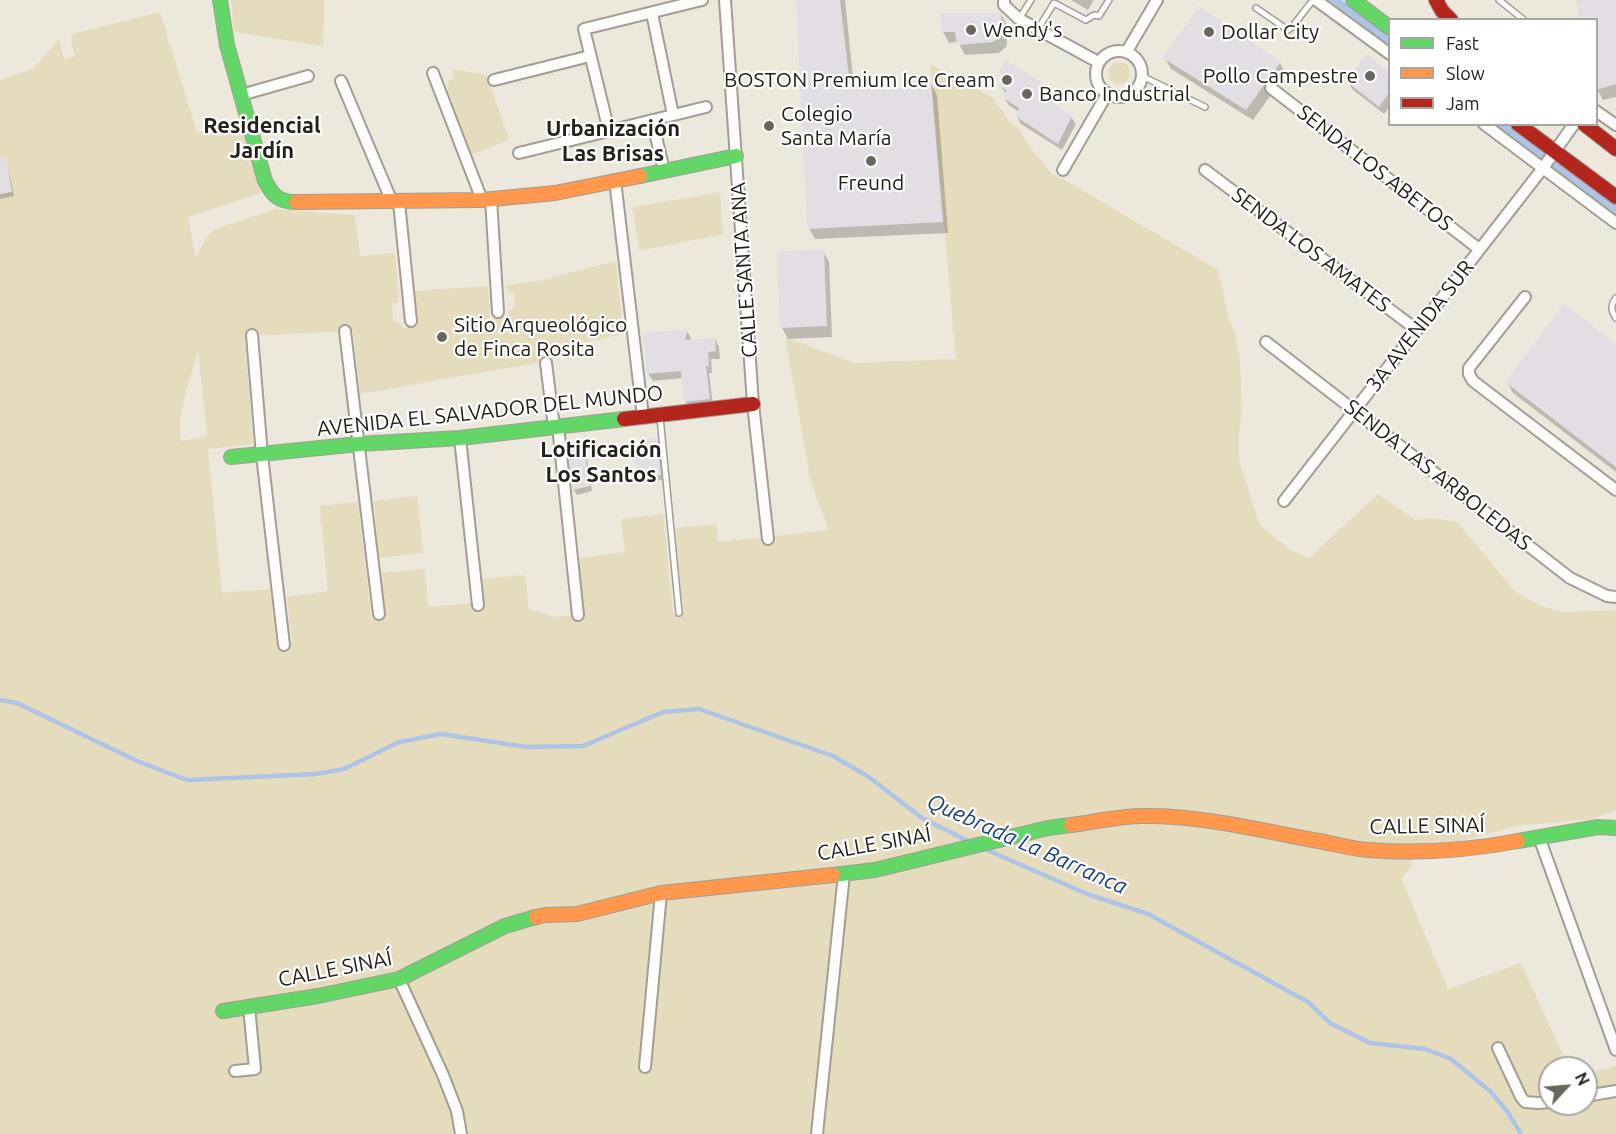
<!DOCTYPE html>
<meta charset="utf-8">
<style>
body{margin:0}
#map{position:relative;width:1616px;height:1134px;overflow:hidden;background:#ece8dc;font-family:Ubuntu,sans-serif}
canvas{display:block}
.legend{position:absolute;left:1388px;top:18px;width:210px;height:108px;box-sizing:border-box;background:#fff;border:2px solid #a7a6a3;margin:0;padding:8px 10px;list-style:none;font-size:18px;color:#232119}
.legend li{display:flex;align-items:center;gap:12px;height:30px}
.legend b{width:30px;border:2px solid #a7a6a3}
.north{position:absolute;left:1538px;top:1056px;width:60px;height:60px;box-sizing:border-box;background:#fff;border:2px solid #a7a6a3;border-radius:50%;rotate:64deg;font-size:16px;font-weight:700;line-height:24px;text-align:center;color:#232119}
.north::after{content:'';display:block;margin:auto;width:21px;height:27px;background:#69675d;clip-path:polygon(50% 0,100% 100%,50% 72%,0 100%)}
</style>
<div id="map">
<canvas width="1616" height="1134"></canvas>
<ul class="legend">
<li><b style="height:8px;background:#63d668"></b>Fast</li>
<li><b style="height:8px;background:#ff974d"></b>Slow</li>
<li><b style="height:8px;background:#b3261e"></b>Jam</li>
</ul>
<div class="north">N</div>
</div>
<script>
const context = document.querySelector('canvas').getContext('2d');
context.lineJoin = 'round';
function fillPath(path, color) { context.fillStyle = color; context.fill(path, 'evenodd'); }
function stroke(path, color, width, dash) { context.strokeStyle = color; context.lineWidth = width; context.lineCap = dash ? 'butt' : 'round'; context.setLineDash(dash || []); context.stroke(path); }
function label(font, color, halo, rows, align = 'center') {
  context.font = font + ' Ubuntu,sans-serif'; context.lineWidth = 4.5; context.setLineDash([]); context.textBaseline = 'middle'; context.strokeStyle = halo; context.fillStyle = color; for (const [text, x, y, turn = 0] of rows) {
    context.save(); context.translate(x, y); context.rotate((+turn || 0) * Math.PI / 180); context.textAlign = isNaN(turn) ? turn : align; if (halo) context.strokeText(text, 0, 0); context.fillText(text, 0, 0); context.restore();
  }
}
fillPath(new Path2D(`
 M231,0H324L323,46L234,32Z
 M160,12L197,133L239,120L260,193L188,217L196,259C201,247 205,238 215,229L275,209L355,215L360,256L395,253L399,298L398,302L392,305L393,321L400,323L403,328L418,326L415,291L488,286L490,318L508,317L509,310L515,307L514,292H509L505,285L538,281L616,261L623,334L540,353L541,362L360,394L353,331L245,336L253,444L208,449L222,593L270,589L276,640L284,645L292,642L287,597L328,591L320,506L358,502L371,615L386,613L381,573L425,569L428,607L471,603L483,606L481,579L525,575L529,609L555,617L584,614L578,558L625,552L621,519L663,514L673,613H683L675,528L716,524L718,542L829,530L811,483L785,337L854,363L956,359L930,64L993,98L1009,121L1019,129L1032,150L1052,174L1058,176L1218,270L1229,320L1235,333L1240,360L1242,411L1239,436V460L1259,524L1290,550L1309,558L1378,494L1415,520L1432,518L1457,522L1516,592L1538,605L1562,612L1616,610V810L1593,819L1517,826L1412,854V866L1401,878L1448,989L1521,963L1569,1068H1550V1104H1586V1074L1616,1066V1134H0V80L34,68L59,39L64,60L75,56L71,40L73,34ZM198,349L207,436L181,441C175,409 193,380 198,349Z
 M1108 73a11 11 0 1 1 22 0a11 11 0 1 1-22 0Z
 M452,69L487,75L509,140L471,155L448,91C447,84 448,80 454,77Z
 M720,192L723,234L639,251L633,207Z
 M417,496L423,553L379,558L374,501Z`), '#e5dcbe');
fillPath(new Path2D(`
 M797,0H845L854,87L888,91L931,84L937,95L948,233L815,239L809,228Z
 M1071,0H1094L1088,10Z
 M1578,0H1616V97L1603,100L1597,89L1596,20Z
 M941,14H1001L1007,25V41L1006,47L999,53L965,55L958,42L949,43L943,32Z
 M1367,56L1390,74V106L1384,114L1352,89L1348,81Z
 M1165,58L1280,63L1286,74L1253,120L1171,69Z
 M1001,72L1051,91L1055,98L1051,104L1071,117L1076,124L1062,150L1021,124L1016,116L1019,112L1009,105L1004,98L1006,94L1000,85L1005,78Z
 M6,164L8,169L14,196L0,199V165Z
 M823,251L829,262L832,337L788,339L782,328Z
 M687,331L691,338L690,341L715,339L719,347L720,359H711L712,373H709L713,406L690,409L686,402L683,378L653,381L648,373Z
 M1616,346V472L1513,393L1507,382Z
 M656,439L659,444L663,480L642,482L639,477Z
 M583,447L586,452L592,491L577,495L574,490L569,448Z`), '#0003');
stroke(new Path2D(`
 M0,700L17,703L137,761L187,780L316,774L344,769L399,742L441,734L527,747L583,746L663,712L699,709L833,756L869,777L922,818L972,843
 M985,849L1087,894L1148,914L1308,1002L1330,1023L1370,1043L1425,1049L1451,1059L1490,1091L1507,1111L1521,1134`), '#afc4e5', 4.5);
stroke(new Path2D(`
 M1329,0L1390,45
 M1496,124L1616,215`), '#afc4e5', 15);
fillPath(new Path2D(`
 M796,0H840L850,86L886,84L888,89L931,83L943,222L807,229Z
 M1576,0H1616V84L1596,90V20H1580Z
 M1199,6L1281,62L1246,110L1163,58Z
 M940,13H1001L1002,29L1000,36L993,42L957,45L955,32H941Z
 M1367,54L1389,72V93L1379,107L1346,81Z
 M1006,60L1052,89L1046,99L1072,116L1058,144L1015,116L1019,108L1003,98L1006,90L998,85L1005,75L999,72Z
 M0,158H6L12,192L0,194Z
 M824,250L827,326L780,328L777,251Z
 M1564,304L1616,344V467L1505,382Z
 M688,329L685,340L715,338L716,351L708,352L709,366H706L710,399L684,402L681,371L647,374L643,333Z
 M657,437L661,475L638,478L634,446L647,444V439Z
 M584,446L590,486L572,490L568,447Z`), '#e3dde4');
const lane = new Path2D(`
 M1499,0L1524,20
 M1256,8L1288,30L1292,27L1313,0
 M1019,19L1031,0
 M1038,29L1054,3L1086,20L1094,15L1099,16L1109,0
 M1142,76L1205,107
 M1616,298C1610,305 1611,311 1616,318
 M660,417L679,613`);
const street = new Path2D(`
 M725,0L753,404L768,539
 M1004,0V5L1019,19L1098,62
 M1316,0L1390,54
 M652,13L673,115
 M1096 74a23 23 0 1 1 46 0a23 23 0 1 1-46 0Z
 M1127,51L1157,0
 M433,73L482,200
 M494,80L590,56
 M341,81L392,202
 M1271,88L1479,249
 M241,95L308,76
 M1596,111L1616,125
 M652,120L664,170
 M1484,124L1616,223
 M609,131L584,29L702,0
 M519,153L706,107
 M1063,170L1107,94
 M1205,170L1417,330
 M615,180L643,417
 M491,199L498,312
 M399,202L411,321
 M1525,297L1469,368V374L1473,381L1616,490
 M345,331L379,614
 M252,335L262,455L284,645
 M1266,342L1570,578L1607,596L1616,597
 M546,363L554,427
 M558,426L578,615
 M460,438L478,605
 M1284,501L1543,168L1574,124
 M1539,837L1616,1050
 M399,979L443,1075L457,1111L461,1134
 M1498,1048L1521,1097L1525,1102L1538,1103L1550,1102
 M645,1067L661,893
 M235,1071L255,1069L249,1007
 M1586,1096L1616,1091
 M817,1134L844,874`);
const fast = new Path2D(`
 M220,0L227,45L265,181C273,196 279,202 296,202
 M1353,0L1390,28
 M640,176L736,156
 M231,457L359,444L460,438L624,419
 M1518,841L1598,827L1616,828
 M833,875L875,870L1048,828L1071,825
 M223,1011L318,996L399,979L505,926L536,917`);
const slow = new Path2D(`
 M296,202L482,200L555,193L640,176
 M1071,825C1094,822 1119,816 1143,816C1200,815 1263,831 1319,841C1335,844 1352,849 1368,850C1418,854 1470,850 1518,841
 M536,917L545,915L577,914L661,893L833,875`);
const jam = new Path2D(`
 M1436,0L1442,11L1451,20
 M1518,124L1616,197
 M1584,124L1616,149
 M624,419L753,404`);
stroke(lane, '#a19e96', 8);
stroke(street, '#a19e96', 14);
stroke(fast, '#a19e96', 16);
stroke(slow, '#a19e96', 16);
stroke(jam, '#a19e96', 16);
stroke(lane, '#fcfcfa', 5);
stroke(street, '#fcfcfa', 10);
stroke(fast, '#63d668', 14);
stroke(slow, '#ff974d', 14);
stroke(jam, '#b3261e', 14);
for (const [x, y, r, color] of [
 [971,30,6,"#69675d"],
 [1209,32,6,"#69675d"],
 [1370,76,6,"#69675d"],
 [1007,80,6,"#69675d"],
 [1027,94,6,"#69675d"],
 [769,126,6,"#69675d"],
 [871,161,6,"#69675d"],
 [442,337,6,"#69675d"]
]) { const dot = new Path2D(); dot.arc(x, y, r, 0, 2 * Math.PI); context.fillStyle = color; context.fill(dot); stroke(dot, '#fff', 2); }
label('21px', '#232119', '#fff', [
 ["Wendy's",983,30],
 ["Dollar City",1221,32],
 ["Pollo Campestre",1358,76,"right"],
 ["BOSTON Premium Ice Cream",995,80,"right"],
 ["Banco Industrial",1039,94],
 ["Colegio",781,114],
 ["Santa María",781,138],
 ["Freund",871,183,"center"],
 ["Sitio Arqueológico",454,325],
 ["de Finca Rosita",454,349]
], 'left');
label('21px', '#232119', '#fff', [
 ["SENDA LOS ABETOS",1375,168,38],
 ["SENDA LOS AMATES",1311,250,37],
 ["CALLE SANTA ANA",744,270,-94],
 ["3A AVENIDA SUR",1420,326,-52],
 ["AVENIDA EL SALVADOR DEL MUNDO",490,411,-6],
 ["SENDA LAS ARBOLEDAS",1438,475,38],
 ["CALLE SINAÍ",1427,826,-1],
 ["CALLE SINAÍ",874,844,-10],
 ["CALLE SINAÍ",335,969,-11]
]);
label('bold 22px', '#232119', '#fff', [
 ["Residencial",262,126],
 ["Jardín",262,151],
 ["Urbanización",613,129],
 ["Las Brisas",613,154],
 ["Lotificación",601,450],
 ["Los Santos",601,475]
]);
label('italic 22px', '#1c407f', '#fff', [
 ["Quebrada La Barranca",1027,844,24]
]);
</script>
